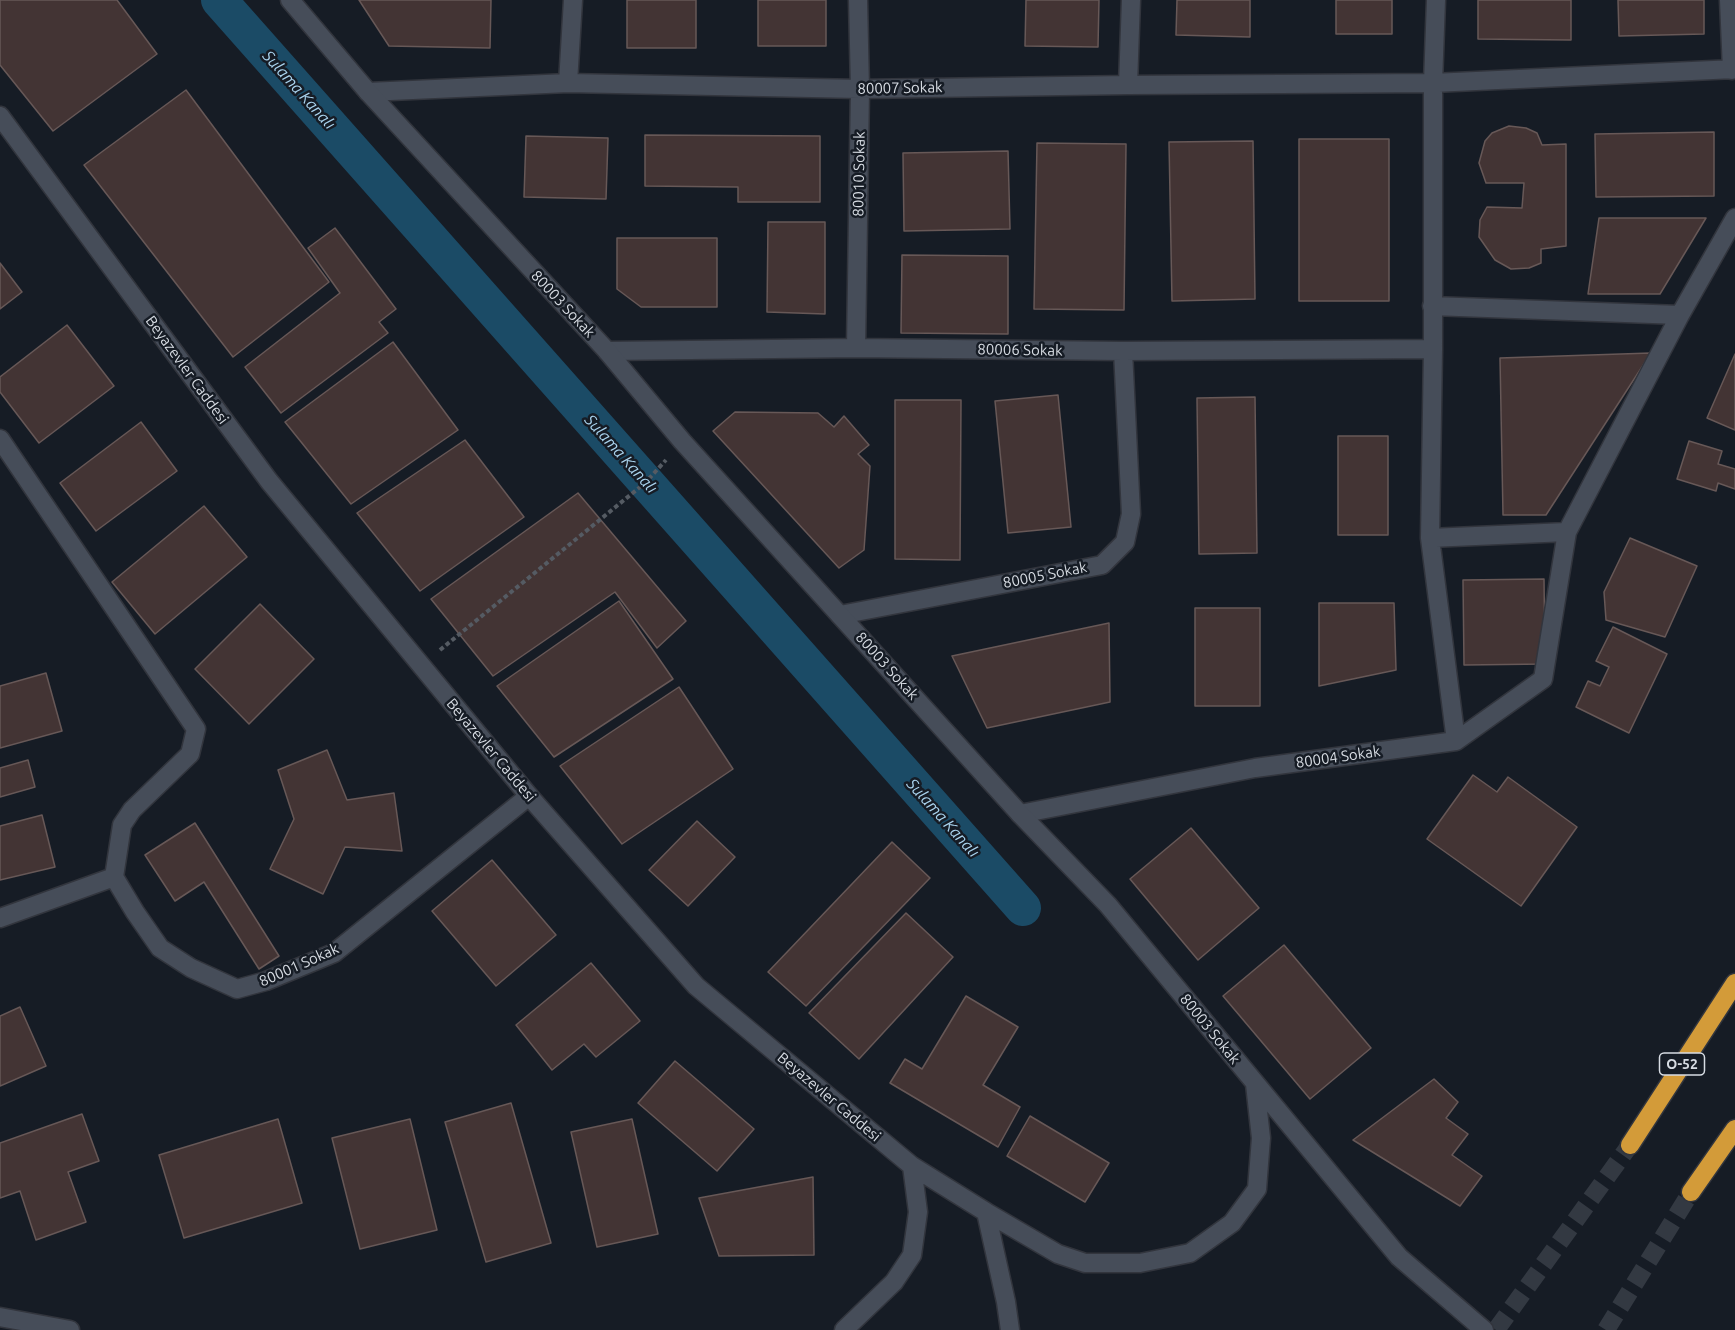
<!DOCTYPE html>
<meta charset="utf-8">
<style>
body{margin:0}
canvas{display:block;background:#161c25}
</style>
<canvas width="1735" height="1330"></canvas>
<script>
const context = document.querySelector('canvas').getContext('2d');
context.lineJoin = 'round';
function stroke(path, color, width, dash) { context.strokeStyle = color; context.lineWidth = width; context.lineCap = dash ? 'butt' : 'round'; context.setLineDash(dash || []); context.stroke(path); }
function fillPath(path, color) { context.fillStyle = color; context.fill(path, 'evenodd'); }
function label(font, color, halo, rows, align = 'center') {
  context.font = font + ' Ubuntu,sans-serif'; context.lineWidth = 5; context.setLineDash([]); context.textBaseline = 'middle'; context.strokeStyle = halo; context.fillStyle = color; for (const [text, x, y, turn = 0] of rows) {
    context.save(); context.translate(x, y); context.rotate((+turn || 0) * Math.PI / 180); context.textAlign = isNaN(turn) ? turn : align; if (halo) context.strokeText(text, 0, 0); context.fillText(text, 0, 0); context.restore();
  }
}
stroke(new Path2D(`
 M219,0L1023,908`), '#1b4b66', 36);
const building = new Path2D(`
 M0,0H117L157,54L53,131L0,65Z
 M359,0H491L490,48L389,46Z
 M627,0H696V48H627Z
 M758,0H826V46H758Z
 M1026,0H1099L1098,47L1025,46Z
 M1177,0H1250V37L1176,35Z
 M1336,0H1392V34H1336Z
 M1478,0H1571V40L1478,39Z
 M1618,0H1704V34L1619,36Z
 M186,90L329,282L233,357L84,165Z
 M1509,126L1526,128L1537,133L1542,145L1566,144V246L1541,249V263L1529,268L1511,269L1495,260L1479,237L1480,220L1487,207L1522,208L1524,183H1486L1479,163L1485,141L1492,133Z
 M1714,132V196L1596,197L1595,134Z
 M645,135L820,136V202H738V187L645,186Z
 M526,136L608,138L606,199L524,197Z
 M1299,139H1389V301H1299Z
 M1253,141L1255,299L1172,301L1169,142Z
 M1037,143L1126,144L1124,310L1034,309Z
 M1008,151L1010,229L904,231L903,153Z
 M1599,218H1706L1660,294H1588Z
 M768,222H825V314L767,312Z
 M335,228L396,309L379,322L388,333L281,413L245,367L340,293L308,248Z
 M617,238H717V307H641L617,289Z
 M902,255L1008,256V334L901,333Z
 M0,263L22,292L0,309Z
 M67,325L114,386L39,443L0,392V377Z
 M393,342L458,430L351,504L285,422Z
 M1651,353L1546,515H1503L1500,358Z
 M1735,354V430L1707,418Z
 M1058,395L1071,527L1008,533L995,401Z
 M1255,397L1257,553L1199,554L1197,398Z
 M895,400H961L960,560L895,559Z
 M735,412L818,413L834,427L844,416L869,445L858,454L870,466L864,550L839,568L713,431Z
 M141,422L177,471L96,531L60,483Z
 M1338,436H1388V535H1338Z
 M465,440L524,517L420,591L357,513Z
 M1689,441L1722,451L1718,464L1735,469V489L1718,483L1716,491L1677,479Z
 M578,493L686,621L657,648L615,592L493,676L431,599Z
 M204,506L247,557L155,634L112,582Z
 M1630,538L1697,566L1665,637L1606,620L1604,592Z
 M1544,579L1545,664L1464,665L1463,580Z
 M619,601L673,679L554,757L497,686Z
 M1319,603H1394L1396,670L1319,686Z
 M260,604L314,659L249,724L195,669Z
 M1195,608H1260V706H1195Z
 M1109,623L1110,702L987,728L952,656Z
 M1613,627L1667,654L1629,733L1576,707L1588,681L1600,686L1609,667L1596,661Z
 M46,673L62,731L0,748V686Z
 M679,687L733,769L622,844L560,766Z
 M327,750L347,800L394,793L402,851L345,847L323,894L270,869L294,819L278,770Z
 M28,760L35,787L0,797V768Z
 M1473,775L1497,792L1508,777L1577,827L1521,906L1427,839Z
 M42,815L55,867L0,880V826Z
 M697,821L735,857L688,906L649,870Z
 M195,823L279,956L259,969L204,882L175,901L145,855Z
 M1191,828L1259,908L1198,960L1130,879Z
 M892,842L930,878L806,1006L768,972Z
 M492,860L556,935L496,986L432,911Z
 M906,913L953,957L859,1059L809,1013Z
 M1284,945L1371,1048L1310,1099L1223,996Z
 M591,963L640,1021L596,1057L584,1044L552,1070L516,1025Z
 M966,996L1018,1027L983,1085L1020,1107L998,1147L890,1083L905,1059L922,1069Z
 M20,1007L46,1066L0,1086V1016Z
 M675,1061L754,1129L717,1171L638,1103Z
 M1434,1079L1458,1102L1446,1118L1468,1134L1452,1155L1482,1176L1460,1206L1353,1140Z
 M511,1103L551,1243L486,1262L445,1122Z
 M82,1114L99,1161L68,1172L86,1222L36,1240L20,1191L0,1198V1143Z
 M1030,1116L1109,1163L1085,1202L1007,1156Z
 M278,1119L302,1203L184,1238L159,1155Z
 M410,1119L437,1230L360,1249L332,1138Z
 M632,1119L658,1234L597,1247L571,1132Z
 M813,1177L814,1255L719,1256L699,1198Z`);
fillPath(building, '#433434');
stroke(building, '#675857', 1.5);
stroke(new Path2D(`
 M1496,1330L1630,1145
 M1606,1330L1691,1192`), '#333942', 18, [18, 9]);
const street = new Path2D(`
 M1729,0L1732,70
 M568,83L573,0
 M1128,85L1131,0
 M368,92L568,83L860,89L1128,85L1433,83L1735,69
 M1432,306L1680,315
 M856,348L860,89L858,0
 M607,351L856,348L1123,351L1433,349
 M0,439L196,729L190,754L132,810L122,825L114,877
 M1430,538L1567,532L1680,315L1735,218
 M840,615L1102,565L1125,542L1131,514L1123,351
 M1456,741L1543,679L1567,532
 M1020,814L1255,768L1456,741L1430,538L1433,349V83L1436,0
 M0,918L114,877L135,912L160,948L191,968L237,989L266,981L334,953L529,796`);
const secondary = new Path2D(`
 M290,0L368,92L607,351L682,441L1020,814L1108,905L1399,1257L1484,1330
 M0,116L269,481L529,796L696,986L912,1166L986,1212L1006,1302L1010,1330
 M986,1212L1058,1254L1085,1263H1140L1190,1253L1232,1223L1257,1189L1261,1138L1255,1084
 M0,1317L70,1330
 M844,1330L894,1282L912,1255L918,1212L912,1166`);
const highway = new Path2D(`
 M1630,1145L1735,983
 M1691,1192L1735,1129`);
stroke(street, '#32353d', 21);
stroke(secondary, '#32353d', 21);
stroke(highway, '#32353d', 21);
stroke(new Path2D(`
 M440,650L645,483L666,460`), '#555b63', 4, [4.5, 3]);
stroke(street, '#464d59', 18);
stroke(secondary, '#464d59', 18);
stroke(highway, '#d39b39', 18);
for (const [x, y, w] of [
 [1682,1064,45]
]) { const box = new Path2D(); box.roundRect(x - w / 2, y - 11, w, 22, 4.5); context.fillStyle = '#161c25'; context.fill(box); stroke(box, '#d7dce3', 1.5); }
label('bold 14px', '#d7dce3', null, [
 ["O-52",1682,1064]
]);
label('15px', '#d7dce3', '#161c25', [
 ["80007 Sokak",900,88,-1],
 ["80010 Sokak",859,174,-89],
 ["80003 Sokak",563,304,47],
 ["80006 Sokak",1020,350,1],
 ["Beyazevler Caddesi",187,370,54],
 ["80005 Sokak",1045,575,-11],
 ["80003 Sokak",887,666,48],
 ["Beyazevler Caddesi",491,750,50],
 ["80004 Sokak",1338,757,-8],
 ["80001 Sokak",299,965,-24],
 ["80003 Sokak",1210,1029,51],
 ["Beyazevler Caddesi",829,1097,40]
]);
label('italic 16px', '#aad4ef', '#161c25', [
 ["Sulama Kanalı",299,90,48],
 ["Sulama Kanalı",621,454,48],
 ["Sulama Kanalı",943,818,48]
]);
</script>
